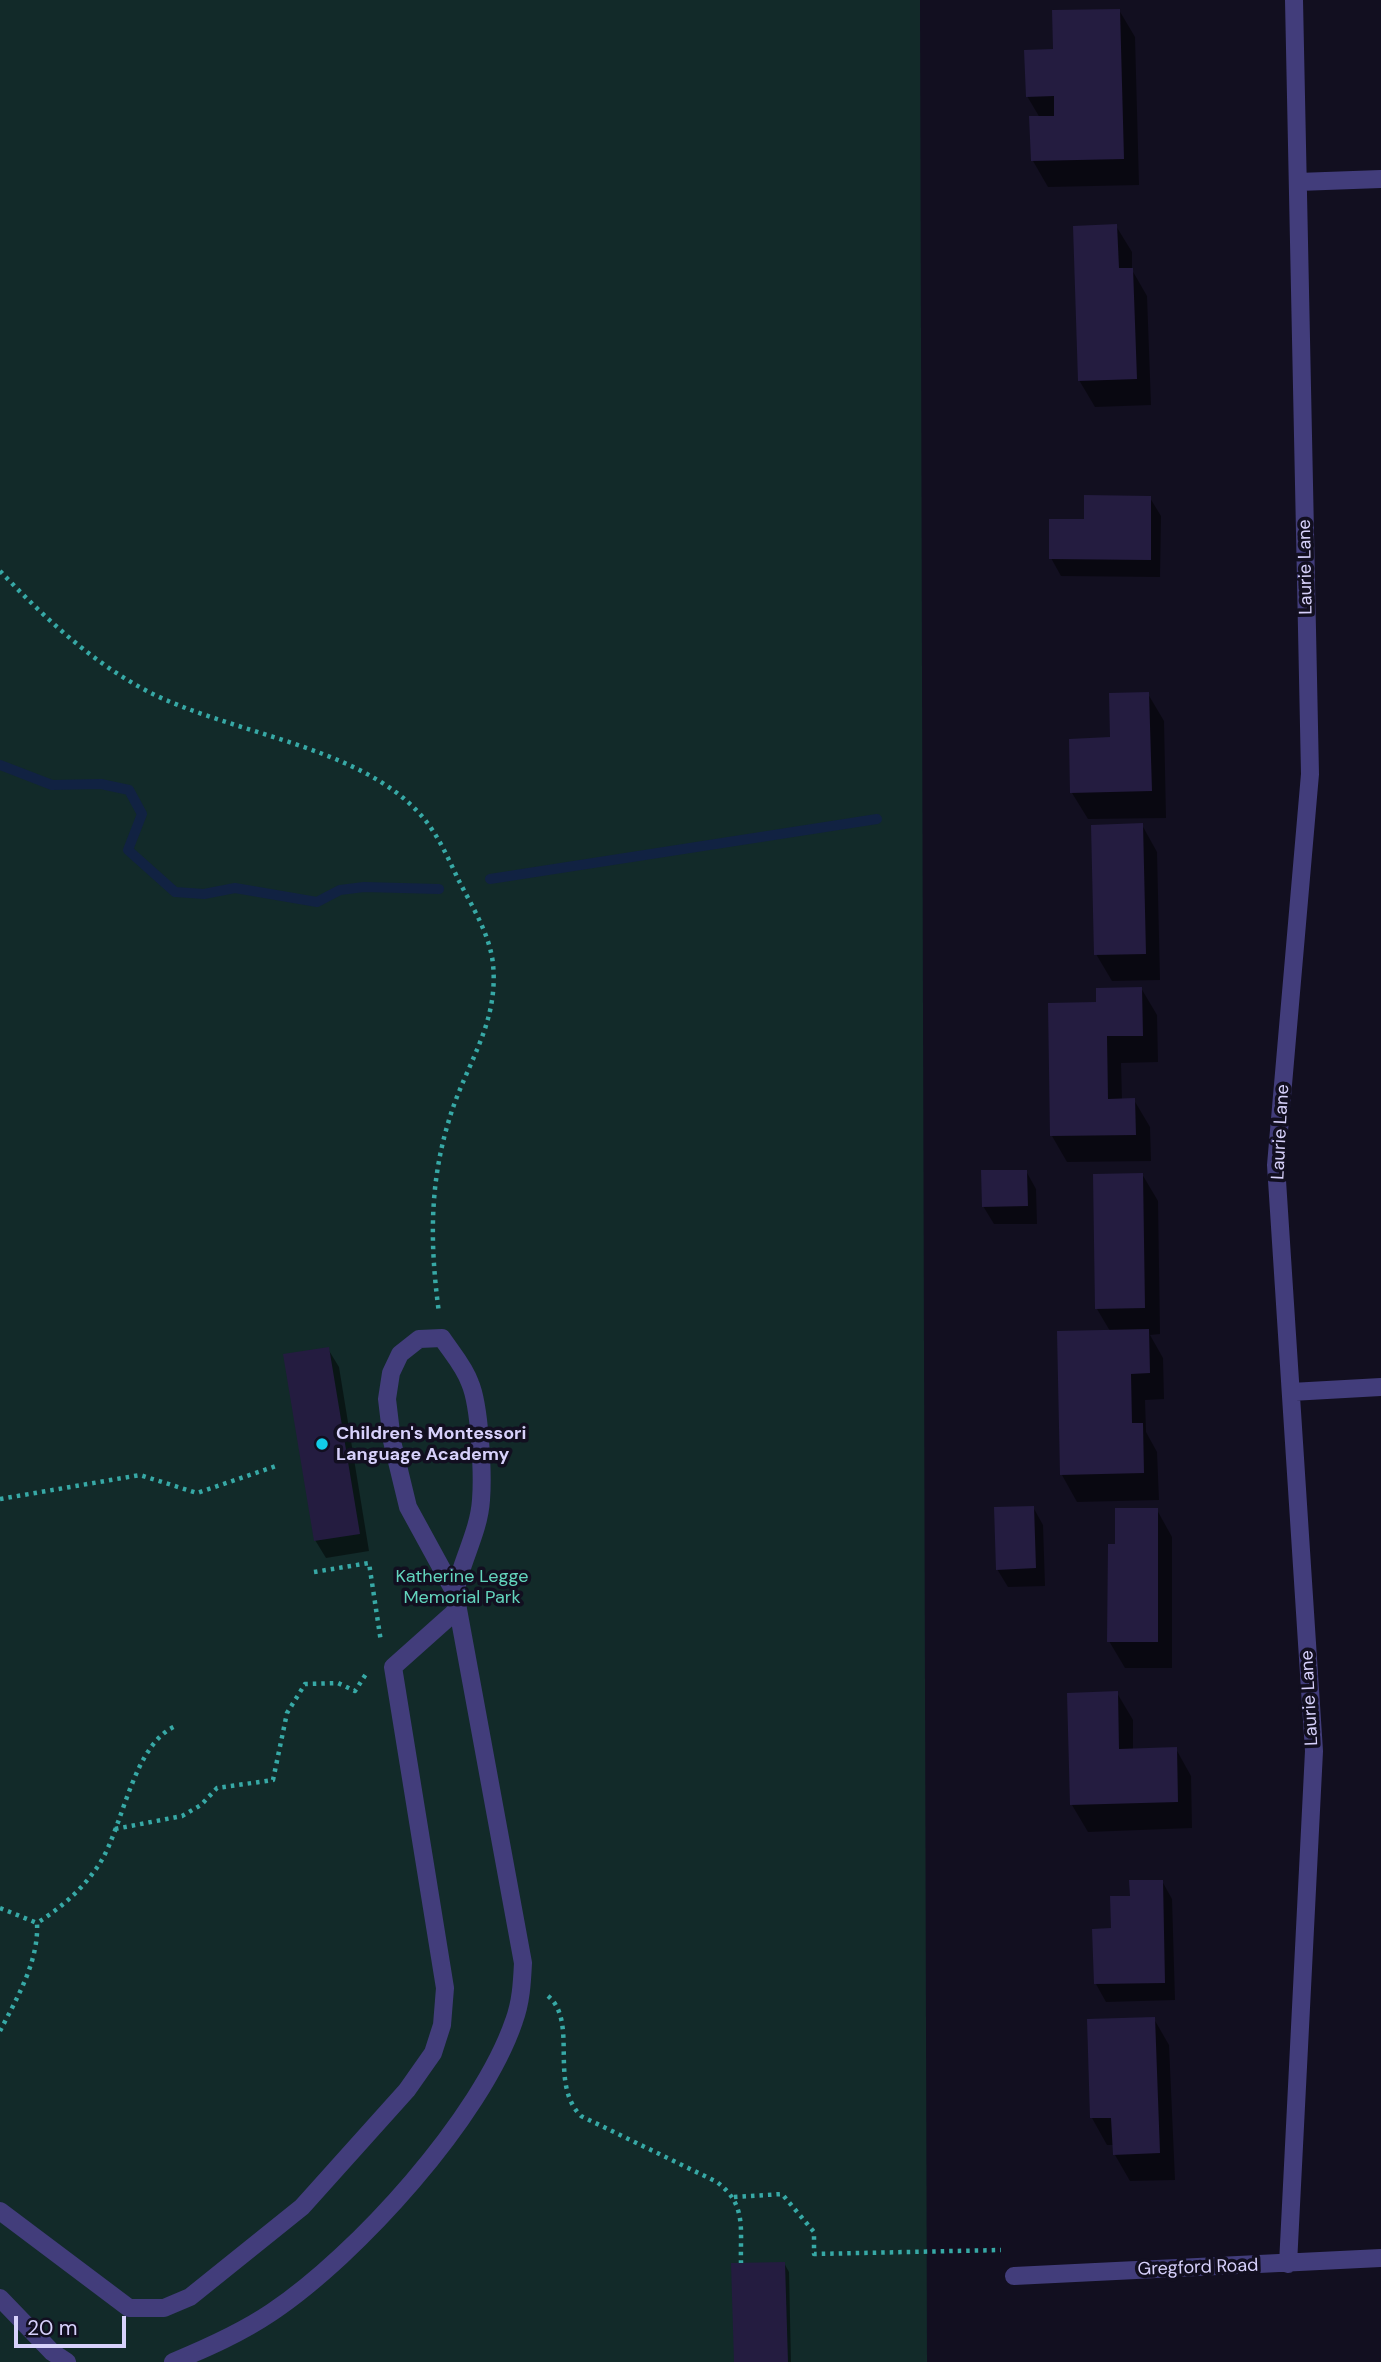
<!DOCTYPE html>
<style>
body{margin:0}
#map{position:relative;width:1381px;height:2362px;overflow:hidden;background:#120f20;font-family:"DM Sans",sans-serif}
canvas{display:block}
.scale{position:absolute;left:14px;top:2316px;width:112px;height:32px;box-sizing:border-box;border:4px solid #d7d1fb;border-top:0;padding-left:9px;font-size:21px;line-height:24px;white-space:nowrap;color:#d7d1fb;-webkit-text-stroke:5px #120f20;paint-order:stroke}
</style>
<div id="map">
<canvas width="1381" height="2362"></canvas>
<div class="scale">20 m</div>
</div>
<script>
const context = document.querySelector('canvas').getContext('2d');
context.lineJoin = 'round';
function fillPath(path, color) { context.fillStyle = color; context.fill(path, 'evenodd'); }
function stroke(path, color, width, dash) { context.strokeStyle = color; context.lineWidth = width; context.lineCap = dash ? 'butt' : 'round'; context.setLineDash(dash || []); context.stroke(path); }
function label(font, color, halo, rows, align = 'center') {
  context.font = font + ' "DM Sans",sans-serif'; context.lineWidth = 7; context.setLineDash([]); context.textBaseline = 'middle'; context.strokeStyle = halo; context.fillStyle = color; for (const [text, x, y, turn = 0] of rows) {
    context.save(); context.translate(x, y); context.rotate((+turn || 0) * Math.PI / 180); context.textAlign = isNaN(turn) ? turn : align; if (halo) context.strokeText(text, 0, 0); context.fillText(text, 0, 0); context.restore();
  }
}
fillPath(new Path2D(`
 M0,0H920L927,2362H0Z`), '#122a29');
fillPath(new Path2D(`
 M1119,10L1135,37L1139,185L1048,187L1033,161L1040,118L1027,96L1055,51Z
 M1116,226L1132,252V270L1147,296L1151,405L1095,407L1079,380Z
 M1150,498L1161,516L1160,577L1061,576L1051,558L1085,521Z
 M1148,694L1164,721L1166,818L1088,819L1072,793Z
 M1142,825L1157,852L1160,980L1112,981L1096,954Z
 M1141,988L1157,1015L1158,1062L1121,1063L1122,1100H1134L1150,1127L1151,1161L1067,1162L1052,1136L1098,1004Z
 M1026,1171L1036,1189L1037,1224H994L983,1206Z
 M1142,1174L1158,1201L1160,1334L1150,1335L1163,1358L1164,1399L1145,1400L1146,1432L1157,1452L1159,1500L1077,1502L1062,1475L1110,1331L1097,1309Z
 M328,1349L339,1367L369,1551L326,1558L315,1540Z
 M1033,1507L1043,1525L1045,1586L1008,1587L997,1569Z
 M1157,1510L1172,1537V1668H1125L1109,1641Z
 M1117,1693L1133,1720V1750L1176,1749L1191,1776L1192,1828L1088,1832L1072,1805Z
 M1162,1881L1172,1899L1175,2000L1106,2002L1096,1984L1094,1930H1113L1131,1898Z
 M1154,2019L1169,2045L1175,2180L1130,2181L1115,2155L1114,2145H1107L1092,2118Z
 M784,2263L789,2272L791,2362H735Z`), '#0007');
stroke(new Path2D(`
 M0,765L52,785L101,784L129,790L142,814L128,850L175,892L204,894L235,888L317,902L340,890L364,887L439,889
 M490,879L877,819`), '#112242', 10);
fillPath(new Path2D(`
 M1120,9L1124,159L1031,161L1029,116H1054V96L1026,97L1024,50L1053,49L1052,10Z
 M1117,224L1119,268H1133L1137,379L1078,381L1073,226Z
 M1084,495L1151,496V560L1049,559V519H1084Z
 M1149,692L1152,791L1070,793L1069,739L1110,737L1109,693Z
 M1143,823L1146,954L1094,955L1091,825Z
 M1142,987L1143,1036H1107L1108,1099L1135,1098L1136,1135L1050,1136L1048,1003L1096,1002V988Z
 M981,1170H1027L1028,1206L982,1207Z
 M1143,1173L1145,1308L1095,1309L1093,1174Z
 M1149,1329L1150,1373L1131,1374L1132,1423H1143L1144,1473L1060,1475L1057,1331Z
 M329,1347L360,1534L314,1541L283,1354Z
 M1034,1506L1036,1568L996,1570L994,1507Z
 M1115,1508H1158V1642H1107L1108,1544H1115Z
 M1118,1691L1119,1749L1177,1747L1178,1802L1070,1805L1067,1693Z
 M1129,1880H1163L1165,1983L1094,1984L1092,1929L1111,1928L1110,1896H1130Z
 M1155,2017L1160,2153L1113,2155L1111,2118H1090L1087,2019Z
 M785,2262L788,2362H734L731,2263Z`), '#241c40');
stroke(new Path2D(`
 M0,571C44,617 90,661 147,691C230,734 357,745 419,813C437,832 448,858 459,881C472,906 490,935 493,964C499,1025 465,1065 449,1120C429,1185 430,1246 439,1313
 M420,1436L453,1429
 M0,1499L140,1475L197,1493L276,1466
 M314,1572L369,1563L381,1642
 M115,1829L182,1816L201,1805L217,1788L273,1780L287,1713L305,1684L338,1683L355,1691L366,1674
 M0,1908L37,1923
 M548,1996C579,2022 548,2083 581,2116L717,2182C747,2205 740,2228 741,2263
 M0,2031C17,1998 39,1961 37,1923C61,1908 84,1888 100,1863C124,1825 133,1742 178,1725
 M734,2197L782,2194L814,2232V2254L1001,2250`), '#37a9a6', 4.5, [3.5, 5]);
stroke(new Path2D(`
 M0,2211L129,2308H164L190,2297L302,2207L407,2090L433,2053L442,2025L445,1988L393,1667L458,1609
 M0,2298L52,2352L67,2362
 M173,2362C207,2348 241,2333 272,2312C357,2255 481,2118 514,2021C521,2002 522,1983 523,1963L455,1593L408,1507L392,1441L387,1399L391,1373L400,1354L419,1339L442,1338C452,1353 464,1366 470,1383C480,1406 483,1475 481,1500C479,1532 461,1561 455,1593`), '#423d7b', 18);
stroke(new Path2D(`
 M1298,182L1381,179
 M1291,1392L1381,1387
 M1288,2264L1314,1751L1276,1165L1310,774L1294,0
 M1014,2276L1381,2258`), '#423d7b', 18);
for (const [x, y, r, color] of [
 [322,1444,7,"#12cbe7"]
]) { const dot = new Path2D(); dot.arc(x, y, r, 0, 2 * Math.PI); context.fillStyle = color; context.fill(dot); stroke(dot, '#120f20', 2.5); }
label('18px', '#d7d1fb', '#120f20', [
 ["Laurie Lane",1306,567,-91],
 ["Laurie Lane",1281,1132,-87],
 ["Laurie Lane",1310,1698,-93],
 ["Gregford Road",1198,2268,-2]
]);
label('bold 18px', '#d7d1fb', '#120f20', [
 ["Children's Montessori",336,1434],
 ["Language Academy",336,1455]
], 'left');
label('18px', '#63d5bd', '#120f20', [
 ["Katherine Legge",462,1577],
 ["Memorial Park",462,1598]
]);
</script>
